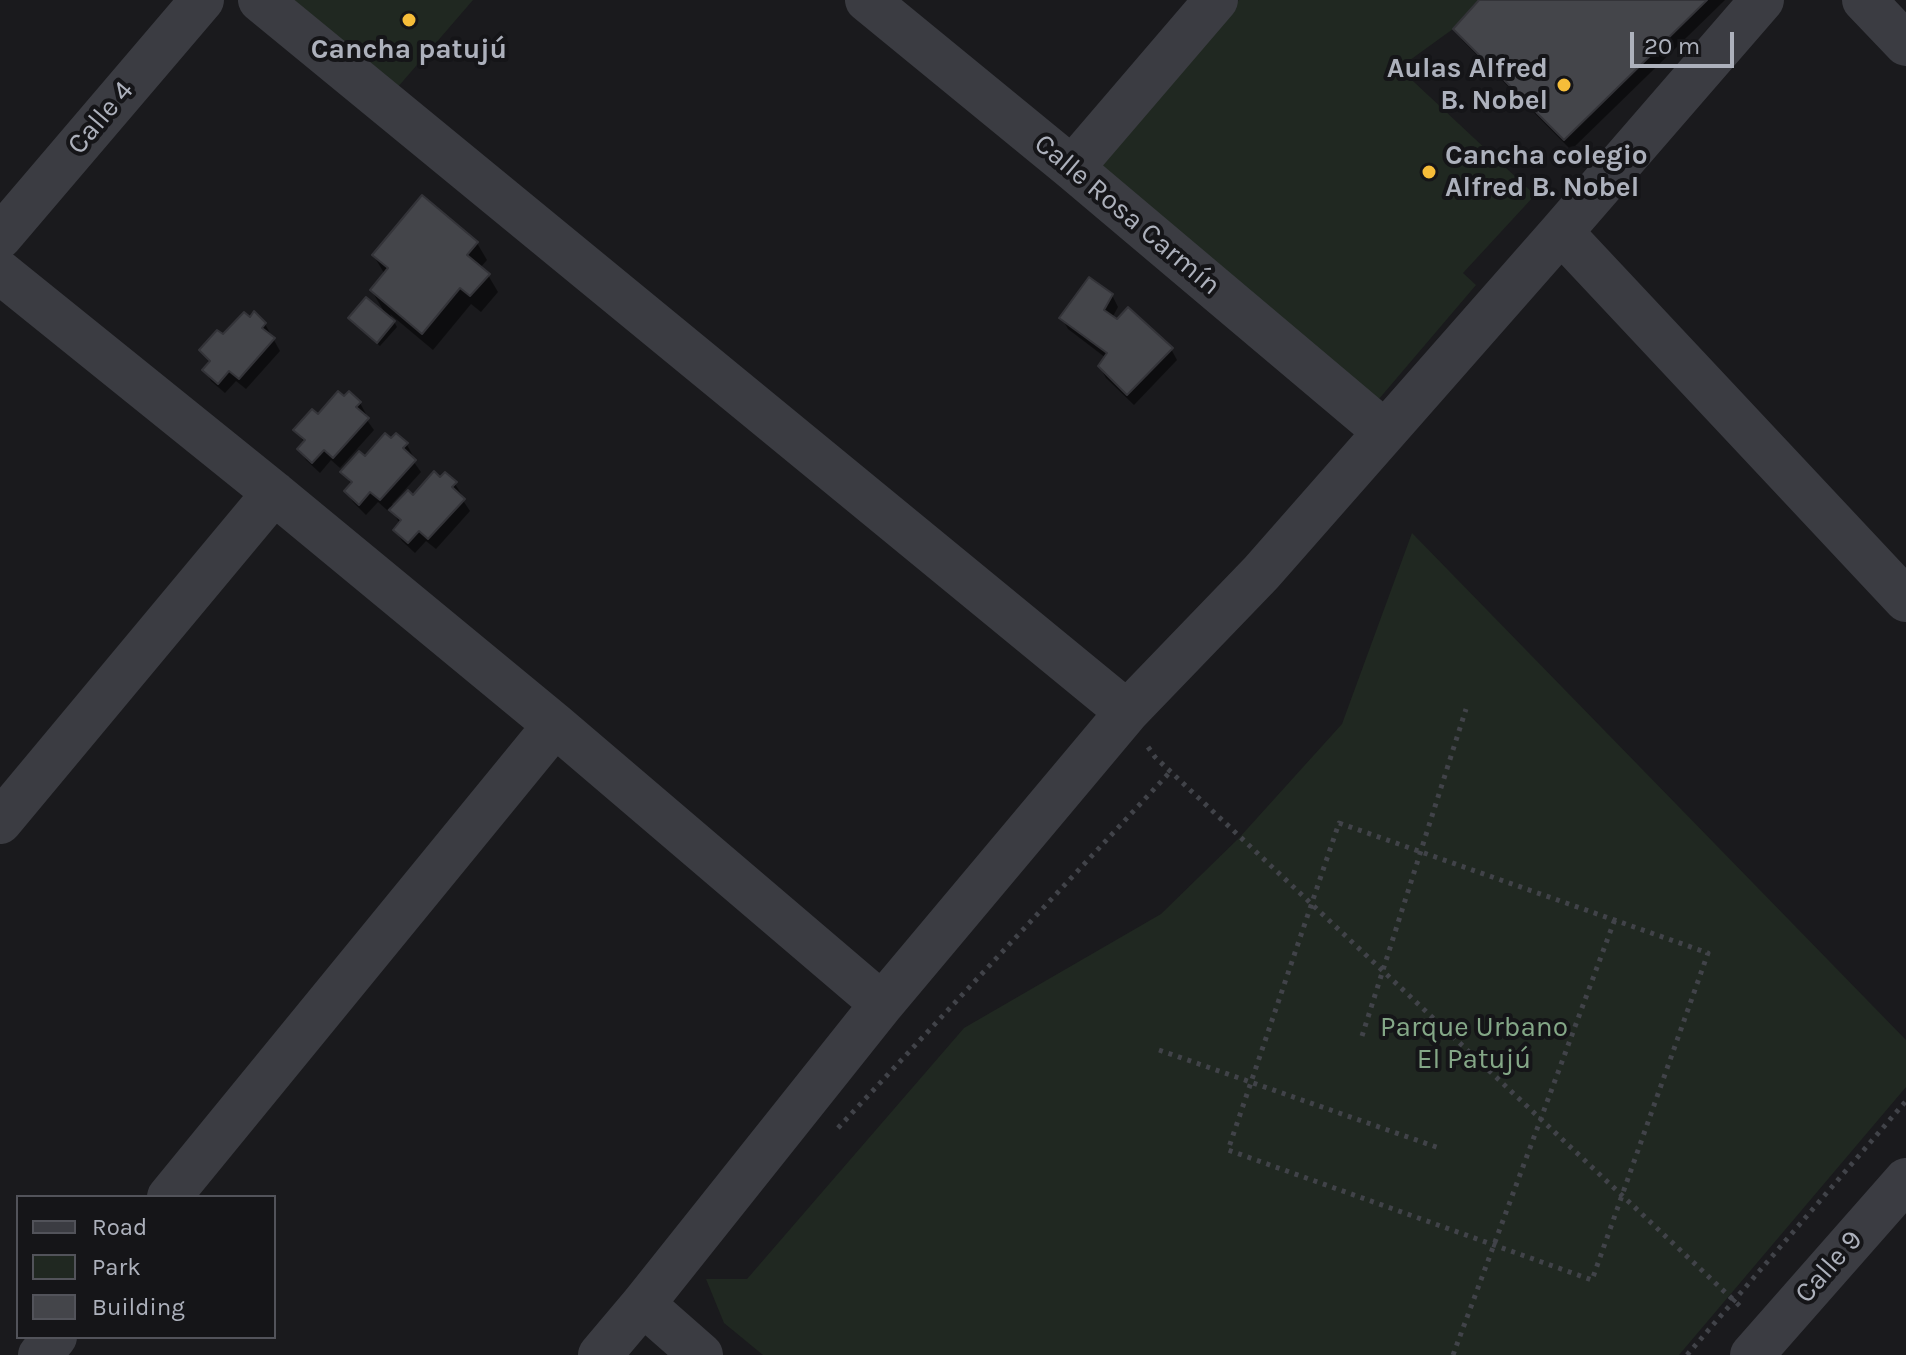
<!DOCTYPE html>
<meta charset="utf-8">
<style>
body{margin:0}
#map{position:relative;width:1906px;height:1355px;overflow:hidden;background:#1a1a1d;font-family:Karla,sans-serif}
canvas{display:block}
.legend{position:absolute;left:16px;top:1195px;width:260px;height:144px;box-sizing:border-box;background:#151518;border:2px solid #52535a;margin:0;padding:10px 14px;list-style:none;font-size:24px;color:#adb1bc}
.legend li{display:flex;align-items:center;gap:16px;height:40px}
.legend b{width:40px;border:2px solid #52535a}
.scale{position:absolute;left:1630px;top:32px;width:104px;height:36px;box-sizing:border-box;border:4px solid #adb1bc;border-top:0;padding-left:10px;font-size:24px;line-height:28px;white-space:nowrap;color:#adb1bc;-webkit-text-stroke:6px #151518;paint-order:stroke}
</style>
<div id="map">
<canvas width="1906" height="1355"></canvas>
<ul class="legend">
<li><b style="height:10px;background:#3b3c42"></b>Road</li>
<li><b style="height:22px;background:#202821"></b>Park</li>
<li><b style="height:22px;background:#44454a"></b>Building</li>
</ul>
<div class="scale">20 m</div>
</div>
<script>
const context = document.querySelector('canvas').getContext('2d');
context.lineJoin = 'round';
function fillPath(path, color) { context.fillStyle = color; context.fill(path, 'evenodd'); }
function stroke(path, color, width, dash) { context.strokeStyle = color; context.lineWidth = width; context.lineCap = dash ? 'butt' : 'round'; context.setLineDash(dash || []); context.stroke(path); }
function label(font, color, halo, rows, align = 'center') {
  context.font = font + ' Karla,sans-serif'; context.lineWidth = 8; context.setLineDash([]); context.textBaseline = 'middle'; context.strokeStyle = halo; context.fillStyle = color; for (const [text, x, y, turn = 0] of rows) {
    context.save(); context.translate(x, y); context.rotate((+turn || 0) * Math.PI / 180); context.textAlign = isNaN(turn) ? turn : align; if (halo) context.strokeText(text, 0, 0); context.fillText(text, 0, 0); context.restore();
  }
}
fillPath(new Path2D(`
 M272,0H473L391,95Z
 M1239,0H1479L1453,29L1399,68L1535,195L1463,273L1476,285L1373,406L1091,168Z
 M1412,533L1906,1040V1087L1679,1355H763L724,1323L706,1279H747L964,1028L1161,914L1239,838L1342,724Z`), '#202821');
fillPath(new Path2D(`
 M1482,0H1725L1571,150L1462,40L1455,29Z
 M477,243L487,260L480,268L488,275L498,292L481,312L471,304L433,350L390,314L397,327L380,346L353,323L350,318L386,315L372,291L384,273L374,256Z
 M1112,295L1118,307L1112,318L1171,349L1177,360L1134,405L1106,378L1100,367L1106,358L1068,329L1062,318Z
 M265,324L280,351L246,389L236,381L225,393L211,381L205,370L210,364L202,351L223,337Z
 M360,403L366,414L364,416L374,430L340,468L331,460L320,473L306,460L299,449L305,444L296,430L318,417Z
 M396,436L407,445L413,456L411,458L421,472L392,504L395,507L414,497L440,480L455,484L462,495L460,496L470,511L436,549L426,541L415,553L402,541L395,530L400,524L390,507L387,510L378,502L366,515L353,502L346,491L352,485L343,472L391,441Z`), '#0007');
const building = new Path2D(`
 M1479,0H1707L1564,140L1453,29Z
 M422,195L478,242L467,255L490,274L470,296L460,288L422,334L370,290L388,268L372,255Z
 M1089,277L1113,294L1104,310L1117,319L1128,307L1173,348L1127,395L1098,366L1107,353L1059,318Z
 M366,297L395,321L377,343L348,318Z
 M254,311L266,323L262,328L275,338L239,379L229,371L218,384L202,370L210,361L199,350L217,330L223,334L244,312L250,317Z
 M338,391L344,396L349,391L361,402L356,407L369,418L333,458L324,450L312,463L297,449L305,440L293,430L312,409L318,414Z
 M385,433L391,438L396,433L408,443L403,448L416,460L380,500L370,492L359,505L344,491L352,482L340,472L359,451L365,456Z
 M434,471L440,477L445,472L457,482L452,487L465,499L428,539L419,531L408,543L393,530L401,520L389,510L408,490L413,495Z`);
fillPath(building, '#44454a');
stroke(building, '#343439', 2);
stroke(new Path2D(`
 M1148,747L1155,757L1742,1308
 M1339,823L1708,953L1592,1280L1228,1150Z
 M1362,1036L1466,709
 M1159,1050L1442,1149
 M838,1128L1170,772
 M1453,1355L1615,919
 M1687,1355L1906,1101`), '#414349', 5, [4, 6]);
stroke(new Path2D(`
 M260,0L1127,712
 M867,0L1072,168L1385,432
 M1864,0L1906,44
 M1072,168L1216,0
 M1561,232L1906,600
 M0,237L202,0
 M0,272L274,493L555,725L882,1004
 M0,822L274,493
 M169,1197L555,725
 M643,1304L701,1355
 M40,1355L55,1337
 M600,1355L643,1304L882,1004L1127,712L1261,573L1561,232L1762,0
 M1752,1355L1906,1180`), '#3b3c42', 44);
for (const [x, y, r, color] of [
 [409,20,8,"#f6bd39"],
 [1564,85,8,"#f6bd39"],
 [1429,172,8,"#f6bd39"]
]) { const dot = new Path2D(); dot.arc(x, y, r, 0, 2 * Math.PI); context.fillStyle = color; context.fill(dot); stroke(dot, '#151518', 3); }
label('bold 28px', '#adb1bc', '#151518', [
 ["Cancha patujú",409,50],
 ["Aulas Alfred",1548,69,"right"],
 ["B. Nobel",1548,101,"right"],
 ["Cancha colegio",1445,156,"left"],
 ["Alfred B. Nobel",1445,188,"left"]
]);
label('28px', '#adb1bc', '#151518', [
 ["Calle 4",101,118,-50],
 ["Calle Rosa Carmín",1127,215,40],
 ["Calle 9",1829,1267,-49]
]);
label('28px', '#84a787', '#151518', [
 ["Parque Urbano",1474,1028],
 ["El Patujú",1474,1060]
]);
</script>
